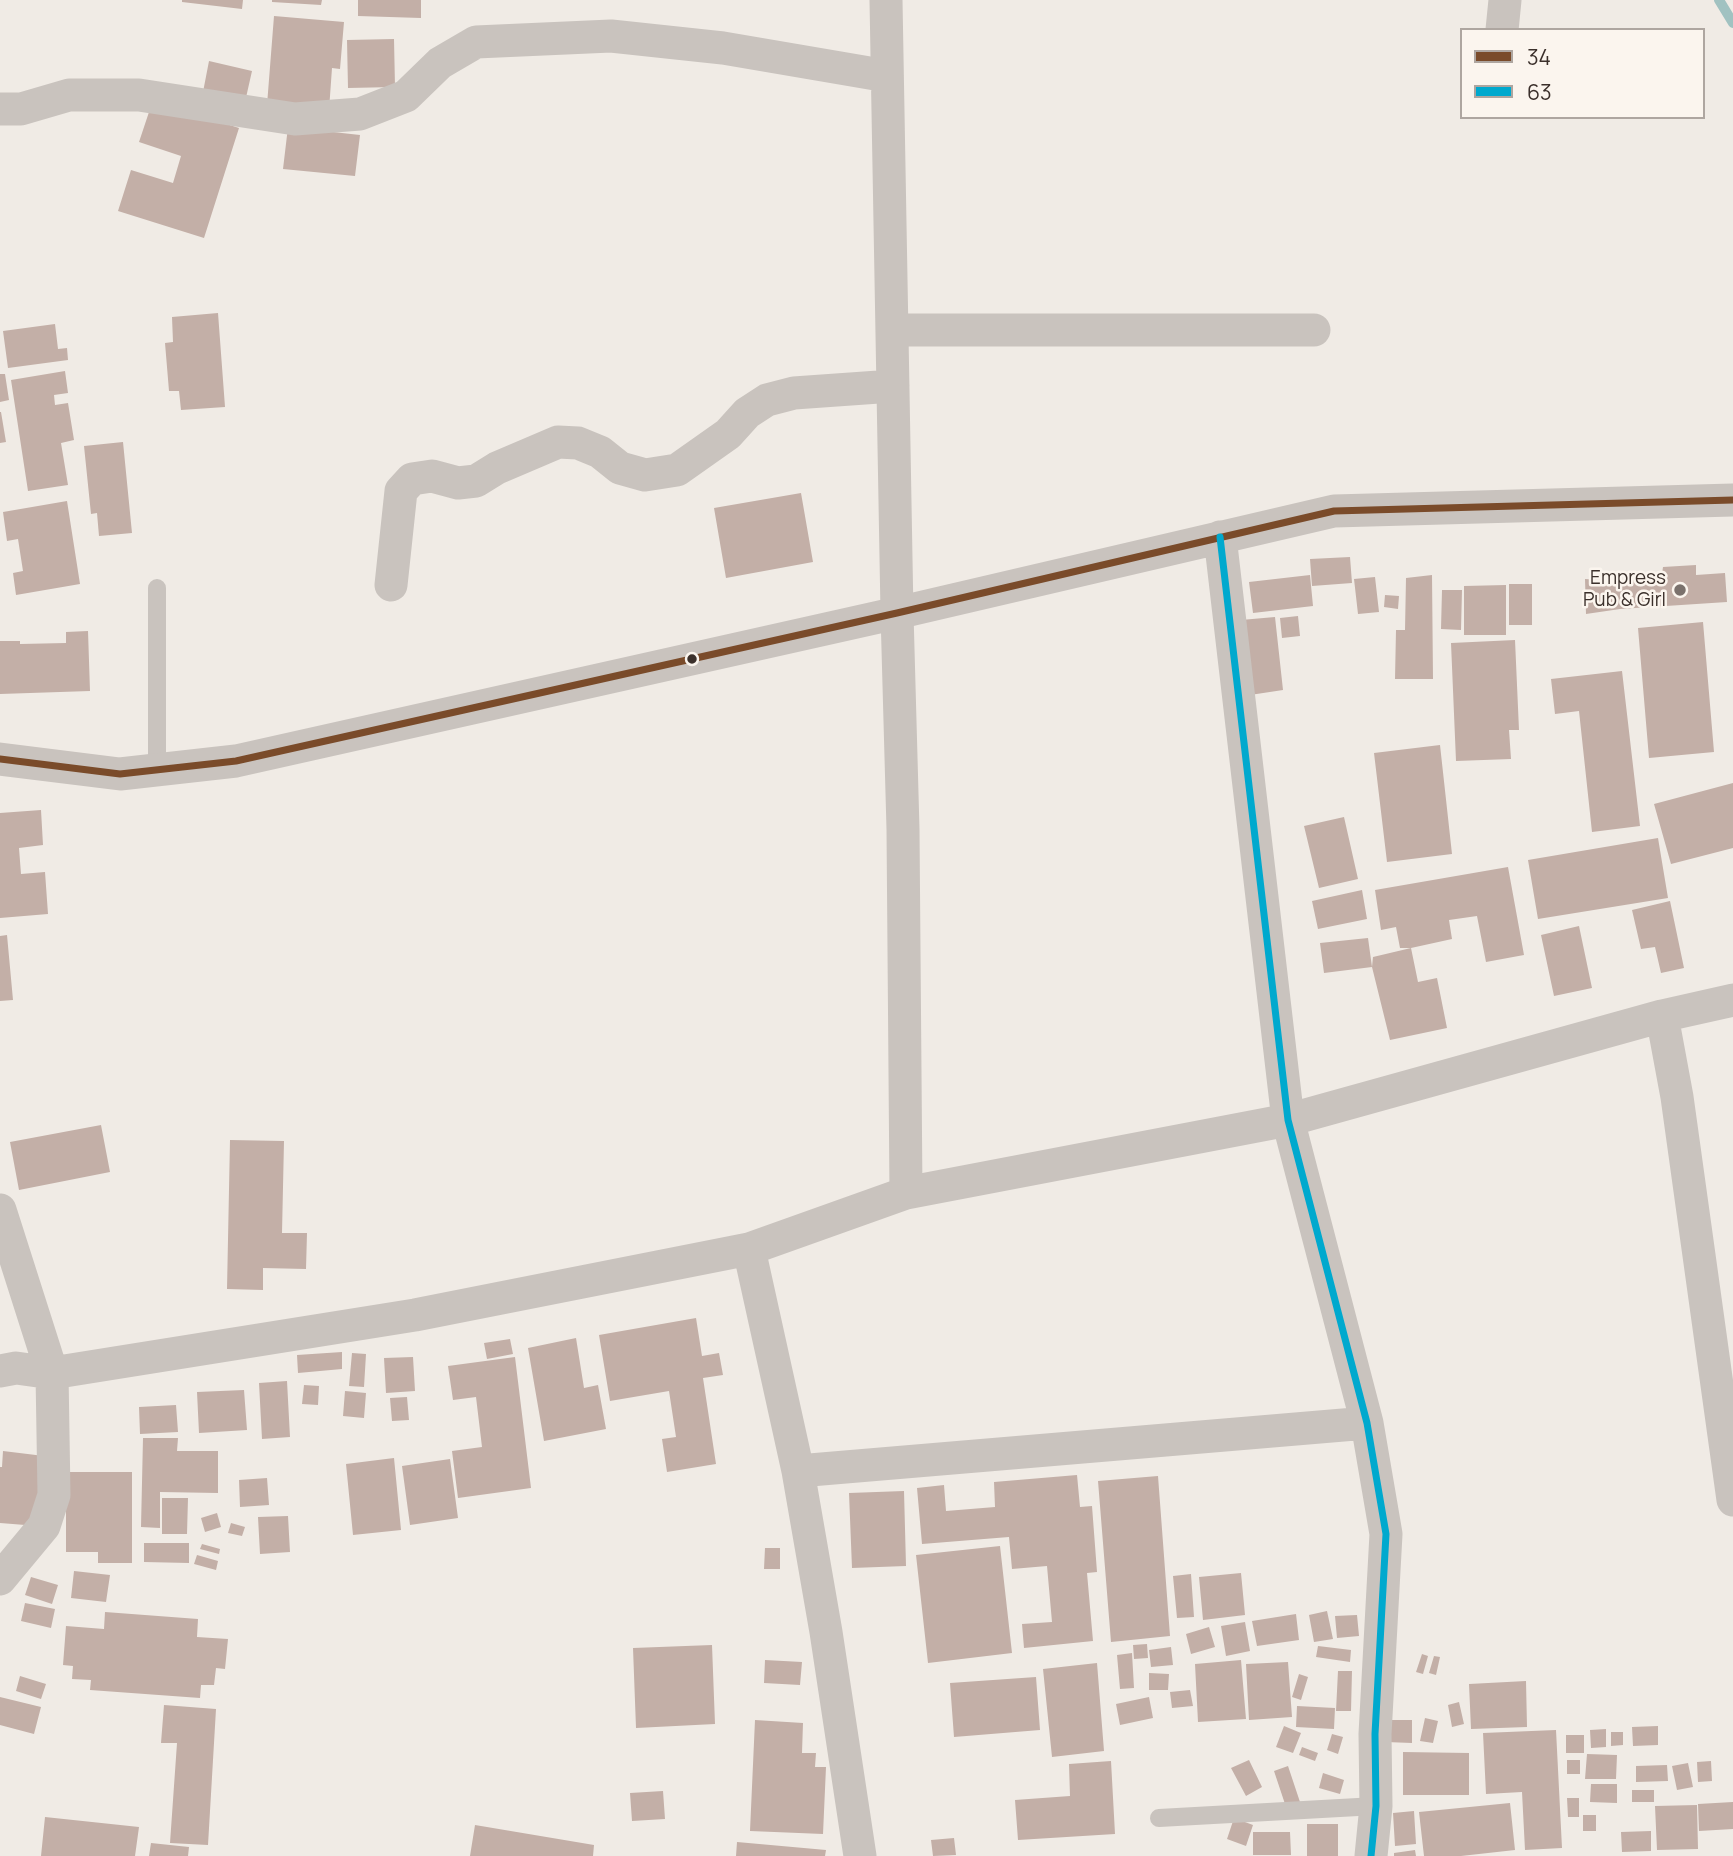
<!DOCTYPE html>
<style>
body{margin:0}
#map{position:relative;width:1733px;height:1856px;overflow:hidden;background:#f0ebe5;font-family:Manrope,sans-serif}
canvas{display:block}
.legend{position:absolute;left:1460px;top:28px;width:245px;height:91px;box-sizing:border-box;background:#fbf5ee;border:2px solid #aea6a0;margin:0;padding:9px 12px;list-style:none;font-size:21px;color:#3b302b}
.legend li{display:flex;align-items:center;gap:14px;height:35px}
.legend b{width:35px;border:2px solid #aea6a0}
</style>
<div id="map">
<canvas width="1733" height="1856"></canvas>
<ul class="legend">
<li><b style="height:9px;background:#7a4b2a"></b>34</li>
<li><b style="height:9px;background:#00a9ce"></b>63</li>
</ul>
</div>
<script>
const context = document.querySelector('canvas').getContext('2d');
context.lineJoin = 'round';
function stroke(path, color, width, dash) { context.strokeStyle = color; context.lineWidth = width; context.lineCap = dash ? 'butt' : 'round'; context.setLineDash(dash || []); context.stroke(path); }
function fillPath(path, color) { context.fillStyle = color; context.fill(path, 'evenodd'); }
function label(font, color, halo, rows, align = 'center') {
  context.font = font + ' Manrope,sans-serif'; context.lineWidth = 5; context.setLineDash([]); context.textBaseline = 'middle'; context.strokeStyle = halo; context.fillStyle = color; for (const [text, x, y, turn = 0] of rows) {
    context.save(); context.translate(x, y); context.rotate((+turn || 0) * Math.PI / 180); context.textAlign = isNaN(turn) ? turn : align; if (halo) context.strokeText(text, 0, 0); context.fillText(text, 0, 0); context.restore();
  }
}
stroke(new Path2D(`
 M1719,0L1733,23`), '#a1c2c1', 10);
fillPath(new Path2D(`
 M182,0H243L242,9L182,2Z
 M272,0H322L321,5L272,2Z
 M358,0H421V18L358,16Z
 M274,16L344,22L340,69L332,68L329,110L267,105Z
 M394,39L395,87L348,88L347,40Z
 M209,61L252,71L245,102L203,92Z
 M153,100L239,128L204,238L118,211L131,170L173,183L181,156L139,142Z
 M288,127L360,135L355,176L283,169Z
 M218,313L225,407L181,410L179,391H169L165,343L173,342L172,317Z
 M55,324L58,349L67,348L68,360L8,368L3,331Z
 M65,371L68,393L54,395L55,405L68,403L74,440L61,443L68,485L28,491L11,380Z
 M0,374H5L9,400L0,402Z
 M0,412H1L6,442L0,443Z
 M123,442L132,533L99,536L97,513L91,514L84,446Z
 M801,493L813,562L726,578L714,508Z
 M67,501L80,584L16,595L13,573L23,571L18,539L7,541L3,512Z
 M1350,557L1352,583L1312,586L1310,559Z
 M1696,565V575L1725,573L1727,602L1620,609L1586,614L1585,579L1618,581L1635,580L1641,575L1662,574L1663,567Z
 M1310,575L1313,606L1253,613L1249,582Z
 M1432,575L1433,679H1395L1396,630H1405L1406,578Z
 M1375,577L1379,612L1358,614L1354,579Z
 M1509,584H1532V625H1509Z
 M1506,585V635H1464V586Z
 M1442,590H1462L1461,630L1441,629Z
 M1385,595L1399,596L1398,609L1384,607Z
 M1298,616L1300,636L1282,638L1280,618Z
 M1275,617L1283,690L1250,695L1241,620Z
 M1703,622L1714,752L1649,758L1638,628Z
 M88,631L90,691L0,694V641H20V644L66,643V632Z
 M1515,640L1519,730H1509L1511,759L1456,761L1451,643Z
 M1622,671L1640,826L1592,832L1579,711L1555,714L1551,679Z
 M1440,745L1452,854L1387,862L1374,753Z
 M1733,783V848L1671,864L1654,804Z
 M41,810L43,845L19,848L21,874L45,872L48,914L0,918V813Z
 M1344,817L1358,879L1319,888L1304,826Z
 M1658,838L1668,898L1538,919L1528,860Z
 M1508,867L1524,955L1486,962L1477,916L1449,920L1452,939L1411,948H1400L1396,927L1381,930L1375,890Z
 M1362,890L1367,919L1318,929L1312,901Z
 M1670,901L1684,968L1661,973L1655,947L1641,949L1632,910Z
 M1579,926L1592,988L1554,996L1541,935Z
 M7,935L13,1000L0,1001V936Z
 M1368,938L1372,967L1324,973L1320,943Z
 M1411,948L1418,982L1437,978L1447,1028L1390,1040L1372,967L1373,957Z
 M101,1125L110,1172L19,1190L10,1142Z
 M230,1140L284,1141L282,1233H307L306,1269L263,1268V1290L227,1289Z
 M696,1318L702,1356L719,1353L723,1375L703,1378L716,1464L667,1472L662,1439L676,1437L669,1391L610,1401L599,1335Z
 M576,1338L584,1388L598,1385L606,1429L544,1441L528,1348Z
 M510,1339L513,1354L487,1359L484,1343Z
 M342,1352V1369L298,1373L297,1355Z
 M352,1353L366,1354L364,1387L349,1386Z
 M413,1357L415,1391L386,1393L384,1358Z
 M515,1357L531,1488L458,1498L452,1451L482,1447L476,1397L453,1400L448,1366Z
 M287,1381L290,1437L262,1439L259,1383Z
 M304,1385L319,1386L318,1405L302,1404Z
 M244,1390L247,1430L199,1433L197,1392Z
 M345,1391L366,1393L364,1418L343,1416Z
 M407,1397L409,1420L392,1421L390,1398Z
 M176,1405L178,1432L140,1434L139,1407Z
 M143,1438H178L177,1451H218V1493L160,1492V1528L141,1527Z
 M3,1451L44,1456L38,1526L0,1523V1467H2Z
 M394,1458L401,1530L353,1535L346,1464Z
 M450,1459L458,1518L410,1525L402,1466Z
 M66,1472H132V1563H98V1552H66Z
 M1077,1475L1080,1507L1092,1506L1097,1572L1087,1573L1093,1641L1024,1648L1022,1624L1052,1622L1047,1566L1012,1569L1009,1537L922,1544L917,1488L944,1485L946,1511L995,1507L994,1482Z
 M1158,1476L1170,1636L1111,1642L1098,1481Z
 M267,1478L269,1505L240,1507L239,1480Z
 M904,1491L906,1566L852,1568L849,1493Z
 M162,1498H188L187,1534H162Z
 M217,1513L221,1527L205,1532L201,1518Z
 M288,1516L290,1552L260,1554L258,1517Z
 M231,1523L245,1527L242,1536L228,1533Z
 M144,1543H189V1563L144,1562Z
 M202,1544L220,1549L219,1554L200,1549Z
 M1000,1546L1012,1653L928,1663L916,1555Z
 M765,1548H780V1569H764Z
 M197,1555L218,1561L216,1570L194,1564Z
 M74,1571L110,1575L106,1602L71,1598Z
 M1241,1573L1245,1615L1203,1620L1199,1577Z
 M1191,1574L1194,1617L1177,1618L1173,1576Z
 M31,1577L58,1585L52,1604L25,1595Z
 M25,1603L55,1609L51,1628L21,1621Z
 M1327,1611L1333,1639L1314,1642L1309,1615Z
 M105,1612L198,1619L197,1637L228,1639L225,1669L216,1668L214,1685H201L200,1698L90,1690L91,1680L72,1679L73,1666L63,1665L66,1626L104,1629Z
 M1296,1614L1299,1640L1257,1646L1252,1621Z
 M1357,1615L1359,1636L1337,1638L1335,1616Z
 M1245,1622L1250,1651L1226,1656L1221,1626Z
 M1209,1627L1215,1647L1191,1654L1186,1634Z
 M1147,1644L1148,1658L1134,1659L1133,1645Z
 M712,1645L715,1724L636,1728L633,1648Z
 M1318,1646L1351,1650L1350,1662L1316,1657Z
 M1171,1647L1173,1665L1151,1667L1149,1650Z
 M1132,1653L1134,1688L1120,1689L1117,1655Z
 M1422,1654L1428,1656L1423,1674L1416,1672Z
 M1434,1656L1440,1657L1436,1675L1429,1673Z
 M765,1660L802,1662L800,1685L764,1683Z
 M1241,1660L1246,1719L1198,1722L1195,1664Z
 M1288,1662L1292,1717L1249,1720L1246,1664Z
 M1097,1663L1104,1751L1052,1757L1043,1669Z
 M1338,1671H1352L1351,1711H1336Z
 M1149,1673L1169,1674L1168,1690H1149Z
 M1299,1674L1308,1677L1301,1700L1292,1697Z
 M20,1676L46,1684L41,1699L16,1691Z
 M1036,1677L1040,1730L954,1737L950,1683Z
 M1526,1681L1527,1727L1471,1729L1469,1684Z
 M1190,1690L1193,1706L1172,1708L1170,1692Z
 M0,1697L41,1707L34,1734L0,1725Z
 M1149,1697L1153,1718L1120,1725L1116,1704Z
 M1459,1702L1464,1724L1452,1727L1448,1705Z
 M164,1705L216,1709L208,1845L170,1843L177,1743H161Z
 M1297,1706L1335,1708L1334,1729L1296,1727Z
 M1425,1718L1438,1721L1433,1743L1420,1741Z
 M755,1720L803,1723L802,1753H816L815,1767H826L823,1834L750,1831Z
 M1387,1720H1412V1743L1386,1742Z
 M1284,1726L1301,1733L1293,1753L1276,1747Z
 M1658,1726V1745L1633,1746L1632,1727Z
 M1606,1729V1747L1591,1748L1590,1730Z
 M1556,1730L1562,1848L1525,1850L1522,1792L1486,1794L1483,1733Z
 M1611,1732H1623V1745L1611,1746Z
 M1332,1734L1343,1737L1338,1754L1327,1750Z
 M1566,1735H1584V1753H1566Z
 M1302,1747L1318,1753L1315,1761L1299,1755Z
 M1403,1752L1469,1753V1795H1403Z
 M1587,1754L1617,1755L1616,1779H1585Z
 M1249,1760L1262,1787L1246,1796L1231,1768Z
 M1567,1760H1580V1774H1567Z
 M1111,1761L1115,1834L1018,1840L1015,1800L1070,1796L1069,1764Z
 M1711,1761L1712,1781L1698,1782L1697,1762Z
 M1688,1763L1693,1787L1677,1790L1672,1766Z
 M1667,1765L1668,1781L1636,1782V1766Z
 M1288,1766L1301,1805L1287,1810L1274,1771Z
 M1323,1773L1344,1780L1340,1794L1319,1788Z
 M1591,1784H1617V1803L1590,1802Z
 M1632,1790H1654V1802H1632Z
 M663,1791L665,1819L632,1821L630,1793Z
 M1567,1798H1579V1817H1568Z
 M1733,1802V1829L1699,1831L1698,1804Z
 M1510,1803L1515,1850L1461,1856H1424L1419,1812Z
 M1697,1805L1698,1849L1657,1850L1655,1806Z
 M1414,1811L1416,1844L1395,1846L1393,1813Z
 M1583,1815H1596V1831H1583Z
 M45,1817L139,1827L135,1856H41Z
 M1234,1818L1253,1825L1246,1846L1227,1839Z
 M1307,1824H1338V1856H1307Z
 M475,1825L594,1845L593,1856H470Z
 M1651,1831V1851L1622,1852L1621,1832Z
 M1253,1832H1290L1291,1855H1253Z
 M954,1838L956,1855L933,1856L931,1840Z
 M737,1842L826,1850L825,1856H736Z
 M151,1843L189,1847L188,1856H149Z
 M1415,1850L1416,1856H1394V1853Z`), '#c3afa7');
stroke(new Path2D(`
 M157,588V770
 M1159,1818L1376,1806`), '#c9c3be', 18);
stroke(new Path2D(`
 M886,0L897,613L903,829L906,1193
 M1502,30L1505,0
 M0,109H21L69,95H139L295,119L360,114L406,96L440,63L476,42L611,36L723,48L887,76
 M892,330H1314
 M1220,537L1288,1120L1367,1423L1386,1534L1375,1734L1376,1806L1371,1856
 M391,585L401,491L412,479L432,476L458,483L476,481L497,468L558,442L578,443L600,452L620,468L645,475L677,470L728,434L747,413L767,400L794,393L893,386
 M0,759L120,774L236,761L897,613L1334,511L1733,500
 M1662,1016L1677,1097L1733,1500
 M0,1210L52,1373L54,1495L44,1526L0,1579
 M749,1249L798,1471L826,1632L860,1856
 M0,1371L16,1368L52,1373L415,1315L749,1249L906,1193L1288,1120L1662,1016L1733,1000
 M798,1471L1367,1423`), '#c9c3be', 33);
stroke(new Path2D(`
 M0,759L120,774L236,761L897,613L1334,511L1733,500`), '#7a4b2a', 7);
stroke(new Path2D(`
 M1220,537L1288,1120L1367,1423L1386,1534L1375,1734L1376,1806L1371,1856`), '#00a9ce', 7);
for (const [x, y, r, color] of [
 [1680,590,7,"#7a716c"],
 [692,659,6,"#3b302b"]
]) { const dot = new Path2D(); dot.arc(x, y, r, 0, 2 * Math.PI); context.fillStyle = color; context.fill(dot); stroke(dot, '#fbf5ee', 2.5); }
label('19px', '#3b302b', '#fbf5ee', [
 ["Empress",1666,579],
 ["Pub & Girl",1666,601]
], 'right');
</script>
